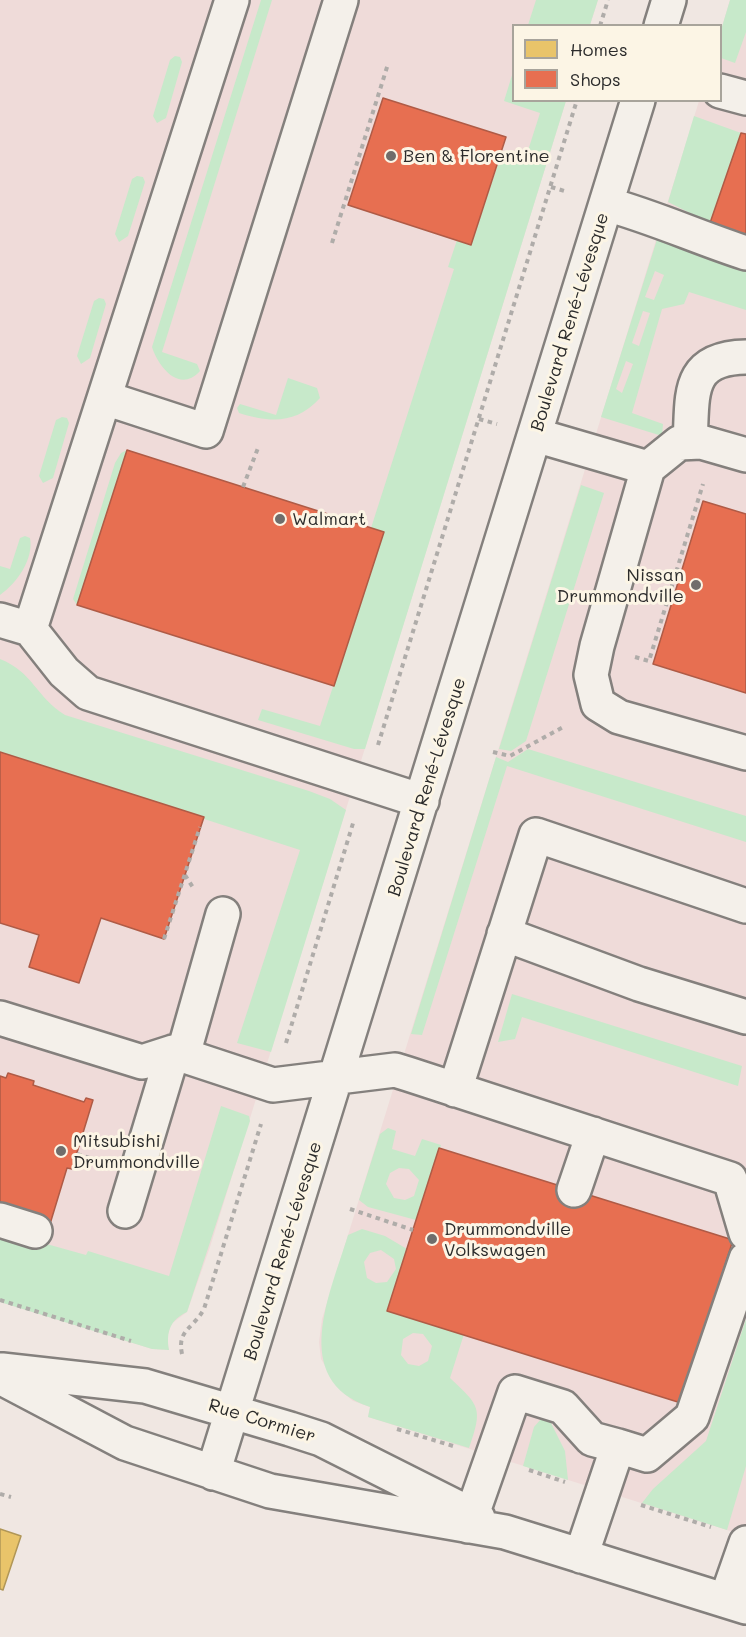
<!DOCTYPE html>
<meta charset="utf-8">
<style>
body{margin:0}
#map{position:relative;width:746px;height:1637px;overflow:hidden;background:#f0e7e2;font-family:Mali,sans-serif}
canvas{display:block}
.legend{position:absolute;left:512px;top:24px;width:210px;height:78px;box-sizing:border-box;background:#fcf5e5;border:2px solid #a8a49b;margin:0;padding:8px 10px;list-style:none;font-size:18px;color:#2b2b2b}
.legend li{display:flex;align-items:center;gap:12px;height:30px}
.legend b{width:30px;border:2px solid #a8a49b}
</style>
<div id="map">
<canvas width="746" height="1637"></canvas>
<ul class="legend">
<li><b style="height:16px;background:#e9c46a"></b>Homes</li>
<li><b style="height:16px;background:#e76f51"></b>Shops</li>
</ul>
</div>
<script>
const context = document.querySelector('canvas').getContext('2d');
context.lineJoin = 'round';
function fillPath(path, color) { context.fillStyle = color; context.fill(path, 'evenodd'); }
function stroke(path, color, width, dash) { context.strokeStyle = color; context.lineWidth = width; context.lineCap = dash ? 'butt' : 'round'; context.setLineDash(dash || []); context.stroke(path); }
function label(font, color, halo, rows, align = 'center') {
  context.font = font + ' Mali,sans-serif'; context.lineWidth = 6; context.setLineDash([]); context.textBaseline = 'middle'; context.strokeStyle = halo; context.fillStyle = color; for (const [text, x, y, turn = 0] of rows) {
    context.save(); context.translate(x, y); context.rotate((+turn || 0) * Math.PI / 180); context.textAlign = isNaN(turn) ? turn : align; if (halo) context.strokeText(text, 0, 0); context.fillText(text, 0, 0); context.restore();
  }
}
fillPath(new Path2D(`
 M0,0H598L590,25L514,26V100L566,101L210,1247L187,1312L171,1324L167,1338L169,1350L152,1349L0,1302Z
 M730,0H746V1536L368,1417L370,1407L353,1401L341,1391L331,1376L321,1359L319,1342L322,1319L699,101L720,100L721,30Z`), '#efdbd9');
fillPath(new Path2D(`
 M261,0H272L162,352L197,364L200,371C179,394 158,366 152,347Z
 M536,0H598L590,25H528Z
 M730,0H746V32L735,63L721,58V30Z
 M175,56L180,57L182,62L166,118L157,123L153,116L170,60Z
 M513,72L514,100L566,101L365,749H354L258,720L262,709L320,726L384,532L371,528L454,269L448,267L457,240L471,245L501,155L524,163L540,113L504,101Z
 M694,116L741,133L710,223L668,202Z
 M137,176L143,177L145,182L128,236L119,242L115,234L132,179Z
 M659,233L746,267V310L689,292L684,304L662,309L632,413L663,424L662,436L601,417ZM655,271L664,275L654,300L645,297ZM643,311L650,313L639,346L632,343ZM626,361L633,364L622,393L616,389Z
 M99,298L104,299L106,304L90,358L81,364L77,356L94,301Z
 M288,378L317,388L320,398C296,424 271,423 239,413L237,408L240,404L276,415Z
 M62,417L67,418L69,423L53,478L43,483L39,476L56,420Z
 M127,450L77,605L73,599L115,463L121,453Z
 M581,485L604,493L526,741L511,751L499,749Z
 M25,536L30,538C34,559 17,583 0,595V566L10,569L20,538Z
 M0,659C33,672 36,697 65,715L309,791L330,799L346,810L271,1052L237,1043L300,850L0,753Z
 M528,749L746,816V842L507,766L422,1035L411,1034L496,757L508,762Z
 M512,994L742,1066L738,1086L522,1017L515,1039L498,1042Z
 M221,1106L249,1116L250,1121L187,1312C170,1320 166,1332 169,1350L152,1349L0,1302V1231L86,1255L88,1251L169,1276Z
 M388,1128L396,1131L392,1149L415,1156L422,1139L441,1145L416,1220L368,1207L359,1200L380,1134ZM399,1168L409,1169L419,1180L414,1196L405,1200L394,1198L386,1184L390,1173Z
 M362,1229L385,1236L407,1249L464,1334L450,1378C480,1406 483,1408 469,1448L368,1417L370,1407C288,1380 331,1292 348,1235ZM381,1250L394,1259L396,1269L387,1282L376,1283L367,1278L364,1262L370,1253ZM413,1333L423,1334L432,1346L428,1361L419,1366L408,1364L401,1355L403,1339Z
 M746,1319V1466L727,1530L642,1503L653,1489L706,1441Z
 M541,1419H549L565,1451L568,1480L523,1466L534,1427Z`), '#c7e9ca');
const homes = new Path2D(`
 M0,1529L21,1536L3,1590L0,1589Z`);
fillPath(homes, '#e9c46a');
stroke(homes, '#b09657', 1.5);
const shops = new Path2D(`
 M383,98L506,137L471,245L348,205Z
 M741,133L746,134V235L710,223Z
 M127,450L384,532L334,686L77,605Z
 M703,501L746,514V693L653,664Z
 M0,752L204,817L164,939L101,918L79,983L29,967L39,935L0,923Z
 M8,1073L34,1081L33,1085L84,1102L86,1098L93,1100L72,1169L67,1168L50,1224L0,1208V1076L6,1078Z
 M439,1148L733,1240L681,1403L387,1311Z`);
fillPath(shops, '#e76f51');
stroke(shops, '#af5b46', 1.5);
const minor = new Path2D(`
 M661,26L669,0
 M720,91L746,98
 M606,204C654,217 699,238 746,253
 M105,398L206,431L341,0
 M535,435L648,468
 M690,442C693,396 685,358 746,357
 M746,455L701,442L679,443L648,468L597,646L591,675L598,704L619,717L746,753
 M0,620L30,629L64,672L88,693L422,801
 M30,629L232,0
 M504,934L639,984L746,1017
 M0,1018L142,1062L173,1052
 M183,1055L223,914
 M455,1090L536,835L746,906
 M574,1190L593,1134
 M125,1211L173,1052L273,1085L395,1070L408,1074L730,1179L746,1233
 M0,1220L35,1231
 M2,1370L145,1386L290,1429L321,1439L478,1518
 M0,1377L125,1443L270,1491L505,1532L746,1607
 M213,1473L638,100
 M468,1526L515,1392L563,1407L592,1439L618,1446
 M581,1556L618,1446L647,1455L692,1417L746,1259
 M726,1600L746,1543`);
stroke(minor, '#84807d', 38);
stroke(new Path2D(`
 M600,26L608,0
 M551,187L568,192
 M332,243L388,64
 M479,419L497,424
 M243,487L258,448
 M635,657L649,661L703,484
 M378,745L577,100
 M493,752L510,756L565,726
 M185,875L194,889
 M164,939L200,827
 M286,1043L354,820
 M77,1154L99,1161
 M350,1209L413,1230
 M0,1300L131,1341
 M182,1354C177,1330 192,1330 204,1309L261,1124
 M397,1429L453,1446
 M529,1470L565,1482
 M0,1494L11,1497
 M641,1505L711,1527`), '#afaca9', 4, [4.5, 4.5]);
stroke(minor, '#f4f0ea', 33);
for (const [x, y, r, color] of [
 [391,156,6,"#706d6b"],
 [280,519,6,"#706d6b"],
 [696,585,6,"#706d6b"],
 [61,1151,6,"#706d6b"],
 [432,1239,6,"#706d6b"]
]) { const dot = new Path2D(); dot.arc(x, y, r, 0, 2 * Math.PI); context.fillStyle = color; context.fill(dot); stroke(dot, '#fcf5e5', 2); }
label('18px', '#2b2b2b', '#fcf5e5', [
 ["Ben & Florentine",403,156],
 ["Walmart",292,519],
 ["Nissan",684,575,"right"],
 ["Drummondville",684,596,"right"],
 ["Mitsubishi",73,1141],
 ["Drummondville",73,1162],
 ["Drummondville",444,1229],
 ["Volkswagen",444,1250]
], 'left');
label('18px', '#2b2b2b', '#fcf5e5', [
 ["Boulevard René-Lévesque",570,322,-73],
 ["Boulevard René-Lévesque",427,787,-73],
 ["Boulevard René-Lévesque",283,1251,-73],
 ["Rue Cormier",262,1421,17]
]);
</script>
